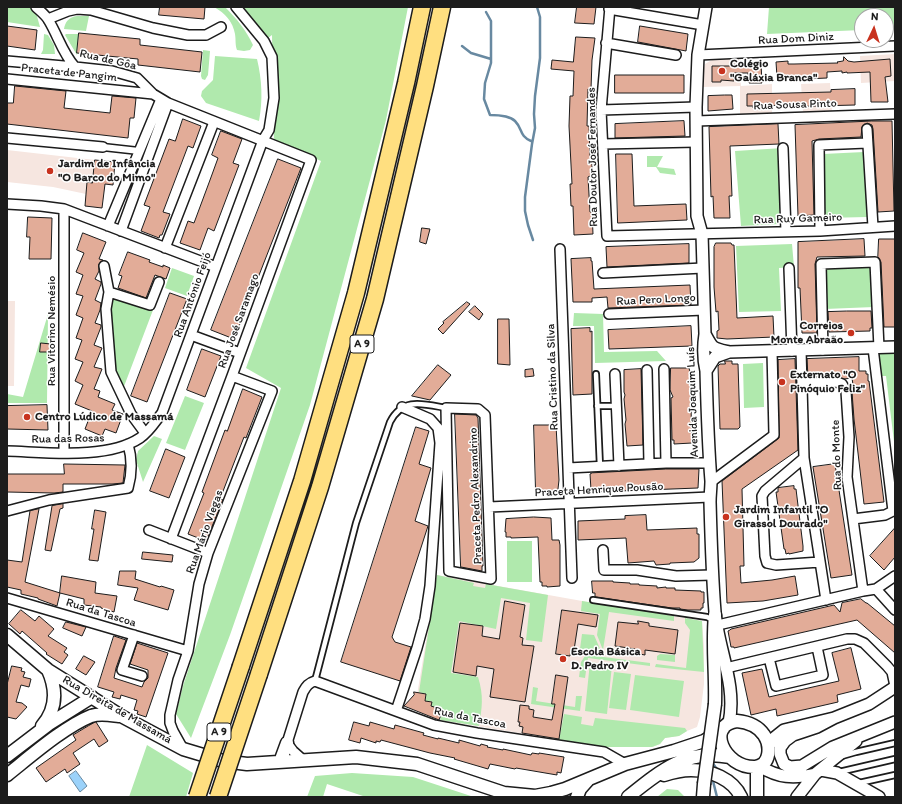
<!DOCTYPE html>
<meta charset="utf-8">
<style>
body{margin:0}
#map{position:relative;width:902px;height:804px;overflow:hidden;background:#fff;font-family:Itim,sans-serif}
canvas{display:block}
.frame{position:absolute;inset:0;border:8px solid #1c1c1c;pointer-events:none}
.north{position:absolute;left:854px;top:8px;width:40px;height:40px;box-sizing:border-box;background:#fff;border:1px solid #a4a4a4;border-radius:50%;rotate:4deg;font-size:11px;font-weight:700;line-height:16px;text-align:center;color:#1c1c1c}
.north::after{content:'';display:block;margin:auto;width:14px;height:18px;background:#c8321e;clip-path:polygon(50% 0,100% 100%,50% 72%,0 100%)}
</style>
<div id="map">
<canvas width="902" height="804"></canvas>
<div class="frame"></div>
<div class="north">N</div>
</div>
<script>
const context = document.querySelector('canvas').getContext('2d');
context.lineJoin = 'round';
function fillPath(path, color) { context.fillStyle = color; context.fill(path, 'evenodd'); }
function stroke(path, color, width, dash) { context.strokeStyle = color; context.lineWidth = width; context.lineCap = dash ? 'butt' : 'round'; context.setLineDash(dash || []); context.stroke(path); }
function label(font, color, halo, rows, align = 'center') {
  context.font = font + ' Itim,sans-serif'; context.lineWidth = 3; context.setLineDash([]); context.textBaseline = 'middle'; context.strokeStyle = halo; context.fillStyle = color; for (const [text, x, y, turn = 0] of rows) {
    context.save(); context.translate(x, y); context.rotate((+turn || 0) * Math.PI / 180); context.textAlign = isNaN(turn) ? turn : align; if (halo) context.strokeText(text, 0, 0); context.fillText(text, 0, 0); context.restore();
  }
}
fillPath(new Path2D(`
 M895,54V81L861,83L860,56Z
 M739,58L741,86L772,84V113L740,114V86L703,87L704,69L705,64L710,61L715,59Z
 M830,83L832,111L803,112L801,84Z
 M7,150L95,160L92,183L87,182L86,194L53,187L7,182Z
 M7,301H15L14,386H7Z
 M437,575L582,601L702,621L704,647V684L700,717L697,727L687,731L679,736L665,738L660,744L652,747H604L440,720L443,711L416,701Z`), '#f6e6e0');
fillPath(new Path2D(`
 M7,7H25L35,9L40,27L7,22Z
 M214,7H225C237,19 246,30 253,45L250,50L244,51L237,50C235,45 236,40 235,34C233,22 225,13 214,7Z
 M244,7H408L386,120L310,405L230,635L191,738L176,714L183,686L281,388L246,368L321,161L274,140L272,35L264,41Z
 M769,7H895V29H886V16H862V30L767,34Z
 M77,16H89L86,31L64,29C65,22 69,17 77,16Z
 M44,34L48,35L54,45L55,54H41L43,50Z
 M66,34H79L77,55L65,35Z
 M203,50L210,51L208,75L205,80L202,79L201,76Z
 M215,56L257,59C262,80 263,100 259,121L206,103L201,96L202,91L213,80Z
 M783,148L779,224L741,226L735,151Z
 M864,152L867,217L824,218L823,154Z
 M647,156H663L657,167L674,169L676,175L660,173L656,167H647Z
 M792,244L794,267L779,268L781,311L739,312L736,246Z
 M872,265L874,307L825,309L823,267Z
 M172,268L194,276L187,296L165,288Z
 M112,297L153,310L123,389L114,370L110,309Z
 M574,313L603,314L604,352L657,351L666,361L595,363L594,326H573Z
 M48,314L47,403H7V394L23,397Z
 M878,351H895V450L886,376H881Z
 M763,363L764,407L744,408L743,364Z
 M185,396L204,403L185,450L166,443Z
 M154,436L162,439L143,482L136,460L138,451Z
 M507,541H532V582H507Z
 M437,575L474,583L473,586L485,588L486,584L548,595L542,642L526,640L530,603L501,598L496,629L459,621L451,673L478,677C484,696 482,708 479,726L440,720L443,710L431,706L432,701H425L426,694L419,692Z
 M582,601L674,616V621L609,612L603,650L597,635L600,614L581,611Z
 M685,618L702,621L704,672L655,667L656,664L686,668L690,630L685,623Z
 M582,634L594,635L601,651L580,649Z
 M660,654L675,655V662L657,660V656Z
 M588,655L650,663V666L588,658L585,678L579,677L581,662L585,656Z
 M590,662L612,665L607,714L585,711Z
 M614,672L631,674L626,710L609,708Z
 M635,675L684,681L679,717L630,710Z
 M533,687L538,688L536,701L575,707L576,696H582L580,711L531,704Z
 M564,714L582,717L581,724L593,726L595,718L685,728L687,731L679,736L665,738L660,744L652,747H604L559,740Z
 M147,745L193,773L186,797H129Z
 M352,773L413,777L474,797H366L327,784L323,797H307L315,776Z
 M667,789L678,790L685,797H657Z`), '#b0e9ad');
const water = new Path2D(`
 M76,771L87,786L80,792L69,776Z`);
fillPath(water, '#9bd2fa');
stroke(water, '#6889a1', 1);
stroke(new Path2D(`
 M486,12L491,21V63L485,83L484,99L490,115C497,115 510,116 515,121C523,129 519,136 531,141
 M462,46L471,53L491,59
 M533,240L528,225L525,211V197L532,144L535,128L534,114L535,96L540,58V17L537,7
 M712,762L716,768
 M713,781L717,797`), '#6889a1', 2.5);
const building = new Path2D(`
 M160,7H205L204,19L159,15Z
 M577,7H596L594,24L575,23Z
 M7,26L37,30L35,50L7,46Z
 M640,26L688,34L686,51L638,42Z
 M79,33L140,39V45L202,52L200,72L138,65V59L77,53Z
 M576,37L595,38L592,60L591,89H588L587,126H589L590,156L591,157L592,161V175L588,177L590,212H592L593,234L574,235L573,206H571L570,184H572L569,126L570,96H573L574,71L551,69L552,60L573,62Z
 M844,57L848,61L854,62L890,59L891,76L885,77L888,102H871L870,72L847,73V72L842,73V71L827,72V78L782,80V77H777L776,62L788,61V64H794L838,63L837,62L843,61Z
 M761,63L762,83H749L748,73H734V81L721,80V82H712V66H730V65Z
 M615,75H684V93H615Z
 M15,86L66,91L64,108L110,113L112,96L136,98L134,118H130L128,138L7,124V103H13Z
 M855,89V105L778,107V105L753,108V106H747V94L831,92V90Z
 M725,95H732L733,109L708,111V96Z
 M183,119L201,126L193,148L188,146L163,212L170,214L162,235H160L159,238L141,231L150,207L144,205L169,139L175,141Z
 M684,121L685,136L615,138V124Z
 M872,121H892L894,211L878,212L873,129L872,125L867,123L862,127L861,137L819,139L812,141L814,215L798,216L795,125Z
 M778,124L779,144L730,146L732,196H729L730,218H714L713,196L711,197L709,127Z
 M221,131L242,139L233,163L239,165L214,231L208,228L200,250L180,243L188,221L194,223L210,180L218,158L212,155Z
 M616,154H632L634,206L686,204L687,220L618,223Z
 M278,159L301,168L234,339L211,330Z
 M95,160L115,162L113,185L105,184L102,208L85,206L87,182L92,183Z
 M28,217L52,218L51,259H29L30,237H27Z
 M422,228L430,229L426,244L420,242Z
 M83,233L106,242L99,259L103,260L99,264V271L95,279L101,282V284L95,300L101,303L100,310L95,323L101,325V327L94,345L102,348L94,367L102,369L94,389L100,391L98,397L115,404L112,410L123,414L116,433L105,429L102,436L85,429L92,411L75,404L83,385L75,381L83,362L75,359L82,340L76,338L83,318L76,315L83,296L76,294L83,275L76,272L84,253L77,250Z
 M864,239L865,256L817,257L815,264L817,333H802L800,288H798V242Z
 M879,239H895V327H884L881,262L878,257Z
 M716,243H731L732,245H734L737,318L773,316L774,337L727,339L717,338V331L719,330L718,311L716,312L714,287V247Z
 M689,244V263L607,267L606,247Z
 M128,252L150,260L149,262L163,267V265L170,268L166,279L155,275L146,298L118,288L122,276L119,275Z
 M591,258V261H592L594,289L690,285L691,305L608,308L607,297L592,298V302H573L571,259Z
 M170,293L187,299L147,402L131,396Z
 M467,302L470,304L443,334L438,329L444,323L443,322Z
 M475,306L483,314L479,320L469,312Z
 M847,311H871L872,328H870V331L829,332L828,312Z
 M498,319H509L510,365L498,364Z
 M691,326L692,346L609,349L608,330Z
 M590,328V332L592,331V394L573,395L571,329Z
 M41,343L51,344V352H40Z
 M202,349L221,356L205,397L187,390Z
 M859,357V371H866V374H868V381H869L884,502L864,504L854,419L852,392H854L852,378L844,379L837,376L808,377L807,359Z
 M795,359L798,450L742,489L744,566H740L741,583L772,580L795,576L798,595L763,601L727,603L722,481L779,438L778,360Z
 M725,361H732V364H738L740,427L738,429H720L718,366L720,364H725Z
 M438,365L451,375L430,400L412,396Z
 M671,368H689L690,372L692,443L674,444V440H672L671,398L673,397L670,390Z
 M533,369L534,376L525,377V370Z
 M641,369L643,445L627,446L625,424L626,420L624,399L625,395L624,392V370Z
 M243,389L262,397L246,438L244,437L220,499L223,500L206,541L188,534L204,493L202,492L225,430L227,431Z
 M47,405L48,430L7,429V406Z
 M455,414L476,415L478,418L483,566H482V571L461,567Z
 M534,425H556L559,480L558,489L556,491L536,492Z
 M416,427L429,431L419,464L431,468L415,521L428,526L392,637L395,642L411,647L400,681L341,662Z
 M166,449L185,457L169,498L150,491Z
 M64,464L125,465L123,483L112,484H63V492L54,493L7,492V474H64Z
 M835,464L852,575L831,578L813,467Z
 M666,469H699L698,488L593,492V490H591L590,474L592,473Z
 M794,486V489H796L803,546V551L789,554V553L786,554L785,549H784L776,492H778V488Z
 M63,504V508L60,509L51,551L45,550L52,506Z
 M39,509L25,582L60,593L57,606L38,599V598L21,594V590L7,587V560L22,562L30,511Z
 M95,510L106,512L98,561L89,560L94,529H92Z
 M646,515L647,530L697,528V534H699V558L694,562L670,563V564L656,565L654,561L628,563L626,538L578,540V521L625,519V516Z
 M534,517L551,518L552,540H559L560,545V586L547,587V586H542V582H540L538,537L511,538V537H506V532H505L506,519Z
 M895,528V557L884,570L870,556Z
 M143,552L173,555L172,562L142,559Z
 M120,571H136L135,579L160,587L161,586L174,590L168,610L134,600L138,588L118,585Z
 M62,576L96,582L95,593L117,596L114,612L101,608V607L84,605V599L60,593Z
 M592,581H613V582L630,583V584H639V585L657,586V588L666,587V588H675V590L701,591V592H704V603H703V608H701V610H688L680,609V608H672L595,597V593H593Z
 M861,599L866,603H867L895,626V653L857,620L734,648V647H731L728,631L730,630L731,629L834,605L840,612L842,603Z
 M505,601L525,605L520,637L523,638L522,645L534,646L525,702L490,697L494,669L477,666L476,676L453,672L460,623L483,626L482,636L499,639Z
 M21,610L35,621L39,616L54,629L48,636L67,648L64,652L68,655L62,664L46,654L47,653L22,631L20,634L9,624Z
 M562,610L598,615L596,627L578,624L574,650H571L570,656L556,654Z
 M638,621L649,623V626L678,630L675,654L645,650V655L634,653L635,649L615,646L618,622L638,624Z
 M66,622L86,627L82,636L63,628Z
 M114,636L126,640L116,668L114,678L142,687L144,682L148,678V670L130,664L137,643L168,653L146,717L137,714L138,711L134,710L137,700L121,695L120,699L112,697L114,692L98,687Z
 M851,648L861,689L837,695L838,702L777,716L776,709L751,715L742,673L762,669L769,697L839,681L832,653Z
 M84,656L95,662L86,675L76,669Z
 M12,666L22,668L21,671L25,672L23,677L31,679L29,687L21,685L16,702L22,703L27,707L16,719L7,717V685Z
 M556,675L568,677L559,739L522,733L523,727L519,726L520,722H518L520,705L529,706V709L534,710L533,717L552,720L555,704H552Z
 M414,692L426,694L425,701L432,702L431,706L443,710L439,720L404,706L414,695Z
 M96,722L108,741L99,747L94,739L73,753L80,764L67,773L65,769L46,782L36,768L76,740L73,735L88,726Z
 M354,722L369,726L370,722L394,729L395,725L424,733L423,735L438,739V738L459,743V740L480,746L481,744L488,746L487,747L503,750V749L531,755L532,753L539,754V753L564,757L561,773L557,772V775L516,768L515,769L490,764L488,769L454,759L455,758L430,753L381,740L380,742L376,741V743L361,738L360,743L349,740Z`);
fillPath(building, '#e2ac98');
stroke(building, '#1c1c1c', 1);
const service = new Path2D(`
 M596,374L600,467
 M597,406H617
 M593,600L707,617L713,620
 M315,681L356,523L390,422C403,397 423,404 446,408
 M842,756L856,752L895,743
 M839,772L895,759
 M859,783L895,775`);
const pedestrian = new Path2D(`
 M103,147L139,151`);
const minor = new Path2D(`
 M36,7C40,11 46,15 49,21C58,36 63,54 75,67L112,71L137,78L153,94L168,103L311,160L232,376L171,539
 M610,7L601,110L607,236L820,231L895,226
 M609,9L703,25
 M48,19L68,11L77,9L91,10L153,28L188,35H206L221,27
 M606,43L676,55
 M698,55L895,46
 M7,61L75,67
 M7,79L153,94
 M601,110L696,107
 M696,121L895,114
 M867,129L873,227
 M7,138L103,147
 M603,144L696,142
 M783,148L786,232
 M7,204L41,206L64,209L216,267
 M64,209V453
 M108,226L161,99
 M121,231L168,103
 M820,231L819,145L867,143
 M165,248L214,122
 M560,249L572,578
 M104,266L109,292
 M789,268L792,351
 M603,273L703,268
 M609,314L704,310
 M191,335L240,353
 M873,348L893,511
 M801,350L804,458L826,600
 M823,350L821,264L875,262L879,348
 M664,369L666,463
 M647,370L649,464
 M615,374L619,466
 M802,383L837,382L842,384L846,391L849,437L847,477L863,591
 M446,408L478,409L485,415L491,579L449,571Z
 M145,433L131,414L111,372L106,309L109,292L150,305L159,282
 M7,451C45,452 107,460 140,438C149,432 155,422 162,413L263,140L269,130L274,98L272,57L264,41L236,7
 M804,458L765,491L762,496L765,556L767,563L776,565L820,562
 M568,468L666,463H709
 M711,482L774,435L772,351
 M489,507L710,497
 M7,511L49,500L128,488C132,474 132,458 128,444
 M853,519L885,515L895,510
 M149,530L208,553
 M603,550L604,570H637L676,576L712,575
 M876,589L895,610
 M7,598L188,651
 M718,625L863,591L876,589L895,576
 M134,635L122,670L142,676
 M769,658L776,686L823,675L817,647
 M726,668L847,639H855L864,643L887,666L892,672L895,686
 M396,711L417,648L425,619L430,586L440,443L438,428L430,419L402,407
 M183,749L173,731L170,723V715L178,680L188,651L199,584L208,553L272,391L232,376
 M303,760L293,751L287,743L303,692C306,687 308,683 315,681L434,725L477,733L604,752L625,764`);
const tertiary = new Path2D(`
 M706,7L698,55L696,107L697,216L702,234L705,334C703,347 703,358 706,371C707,408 708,444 711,481C711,488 710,495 710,502C711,539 712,575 715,612C718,649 737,685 729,723
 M705,334C713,349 712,348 729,352L895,347
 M706,371L715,357L729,352
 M834,718L817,727L793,735L785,741L780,748V754L784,764L790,767L802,766L833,747L895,722
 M769,745L774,738L784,730L834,718L869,704L895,687
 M759,766C779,778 793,779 815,774
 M821,770L837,773L879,797
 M797,797L815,774L856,741`);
const secondary = new Path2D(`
 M7,635L48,670L123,717L183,749L223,761L247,764L356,757L417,764L504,793L535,796L551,793L565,789L625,764L674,751L704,741L723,729
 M715,704C716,674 712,644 715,615
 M737,721C747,722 758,726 764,735C771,745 771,766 755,767C724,768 705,725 737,721Z
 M42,726C57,709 57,690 48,670
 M7,756L49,724L92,697
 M280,762L287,743
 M757,767V797
 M7,775C31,756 64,727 91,716C100,713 110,715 119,716
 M664,775C673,772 682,770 691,770C710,770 733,779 741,797
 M577,797L580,789L588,780
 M628,797C659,772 687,748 729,757
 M703,797L704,784`);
const motorway = new Path2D(`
 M241,666L302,481L356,293L406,83L422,7
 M259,674L320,487L375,299L425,86L442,7`);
stroke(service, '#1c1c1c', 8);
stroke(pedestrian, '#1c1c1c', 9);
stroke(minor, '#1c1c1c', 12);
stroke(tertiary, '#1c1c1c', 14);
stroke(secondary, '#1c1c1c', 15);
stroke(motorway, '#1c1c1c', 19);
stroke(service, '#fff', 4.5);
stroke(pedestrian, '#fff', 6);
stroke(minor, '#fff', 9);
stroke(tertiary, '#fff', 11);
stroke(secondary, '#fff', 12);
stroke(motorway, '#ffdf80', 16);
const secondaryBridge = new Path2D(`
 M704,784L715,704`);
const motorwayBridge = new Path2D(`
 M197,797L241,666
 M218,797L259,674`);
stroke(secondaryBridge, '#1c1c1c', 15, []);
stroke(motorwayBridge, '#1c1c1c', 19, []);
stroke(secondaryBridge, '#fff', 12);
stroke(motorwayBridge, '#ffdf80', 16);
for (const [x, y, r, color] of [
 [722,71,4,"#c8321e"],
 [50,171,4,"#c8321e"],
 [851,333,4,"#c8321e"],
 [782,382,4,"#c8321e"],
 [27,417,4,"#c8321e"],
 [726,517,4,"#c8321e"],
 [563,659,4,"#c8321e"]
]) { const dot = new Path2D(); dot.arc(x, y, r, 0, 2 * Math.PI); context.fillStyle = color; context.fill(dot); stroke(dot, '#fff', 1.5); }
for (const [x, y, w] of [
 [362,344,24],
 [219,732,24]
]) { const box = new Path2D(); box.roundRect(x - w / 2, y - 9, w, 18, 3); context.fillStyle = '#fff'; context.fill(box); stroke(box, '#1c1c1c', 1); }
label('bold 11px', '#1c1c1c', null, [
 ["A 9",362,344],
 ["A 9",219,732]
]);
label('12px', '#1c1c1c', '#fff', [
 ["Rua Dom Diniz",796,39,-3],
 ["Rua de Gôa",108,60,13],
 ["Praceta de Pangim",69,73,6],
 ["Rua Sousa Pinto",795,105,-2],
 ["Rua Doutor José Fernandes",593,157,-91],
 ["Rua Ruy Gameiro",798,219,-2],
 ["Rua António Feijó",193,295,-70],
 ["Rua Pero Longo",656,300,-3],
 ["Rua José Saramago",239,321,-70],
 ["Rua Vitorino Nemésio",52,331,-90],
 ["Rua Cristino da Silva",553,377,-92],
 ["Avenida Joaquim Luís",693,402,-92],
 ["Rua das Rosas",68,439,-1],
 ["Rua do Monte",837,455,-92],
 ["Praceta Henrique Pousão",599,490,-3],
 ["Praceta Pedro Alexandrino",476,496,-92],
 ["Rua Mário Viegas",205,532,-70],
 ["Rua da Tascoa",101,613,17],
 ["Rua Direita de Massamá",117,710,30],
 ["Rua da Tascoa",470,718,11]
]);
label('bold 12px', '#1c1c1c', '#fff', [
 ["Colégio",730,64],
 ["\"Galáxia Branca\"",730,78],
 ["Jardim de Infância",58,164],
 ["\"O Barco do Mimo\"",58,178],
 ["Correios",843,326,"right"],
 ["Monte Abraão",843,340,"right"],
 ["Externato \"O",790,375],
 ["Pinóquio Feliz\"",790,389],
 ["Centro Lúdico de Massamá",35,417],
 ["Jardim Infantil \"O",734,510],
 ["Girassol Dourado\"",734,524],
 ["Escola Básica",571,652],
 ["D. Pedro IV",571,666]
], 'left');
</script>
